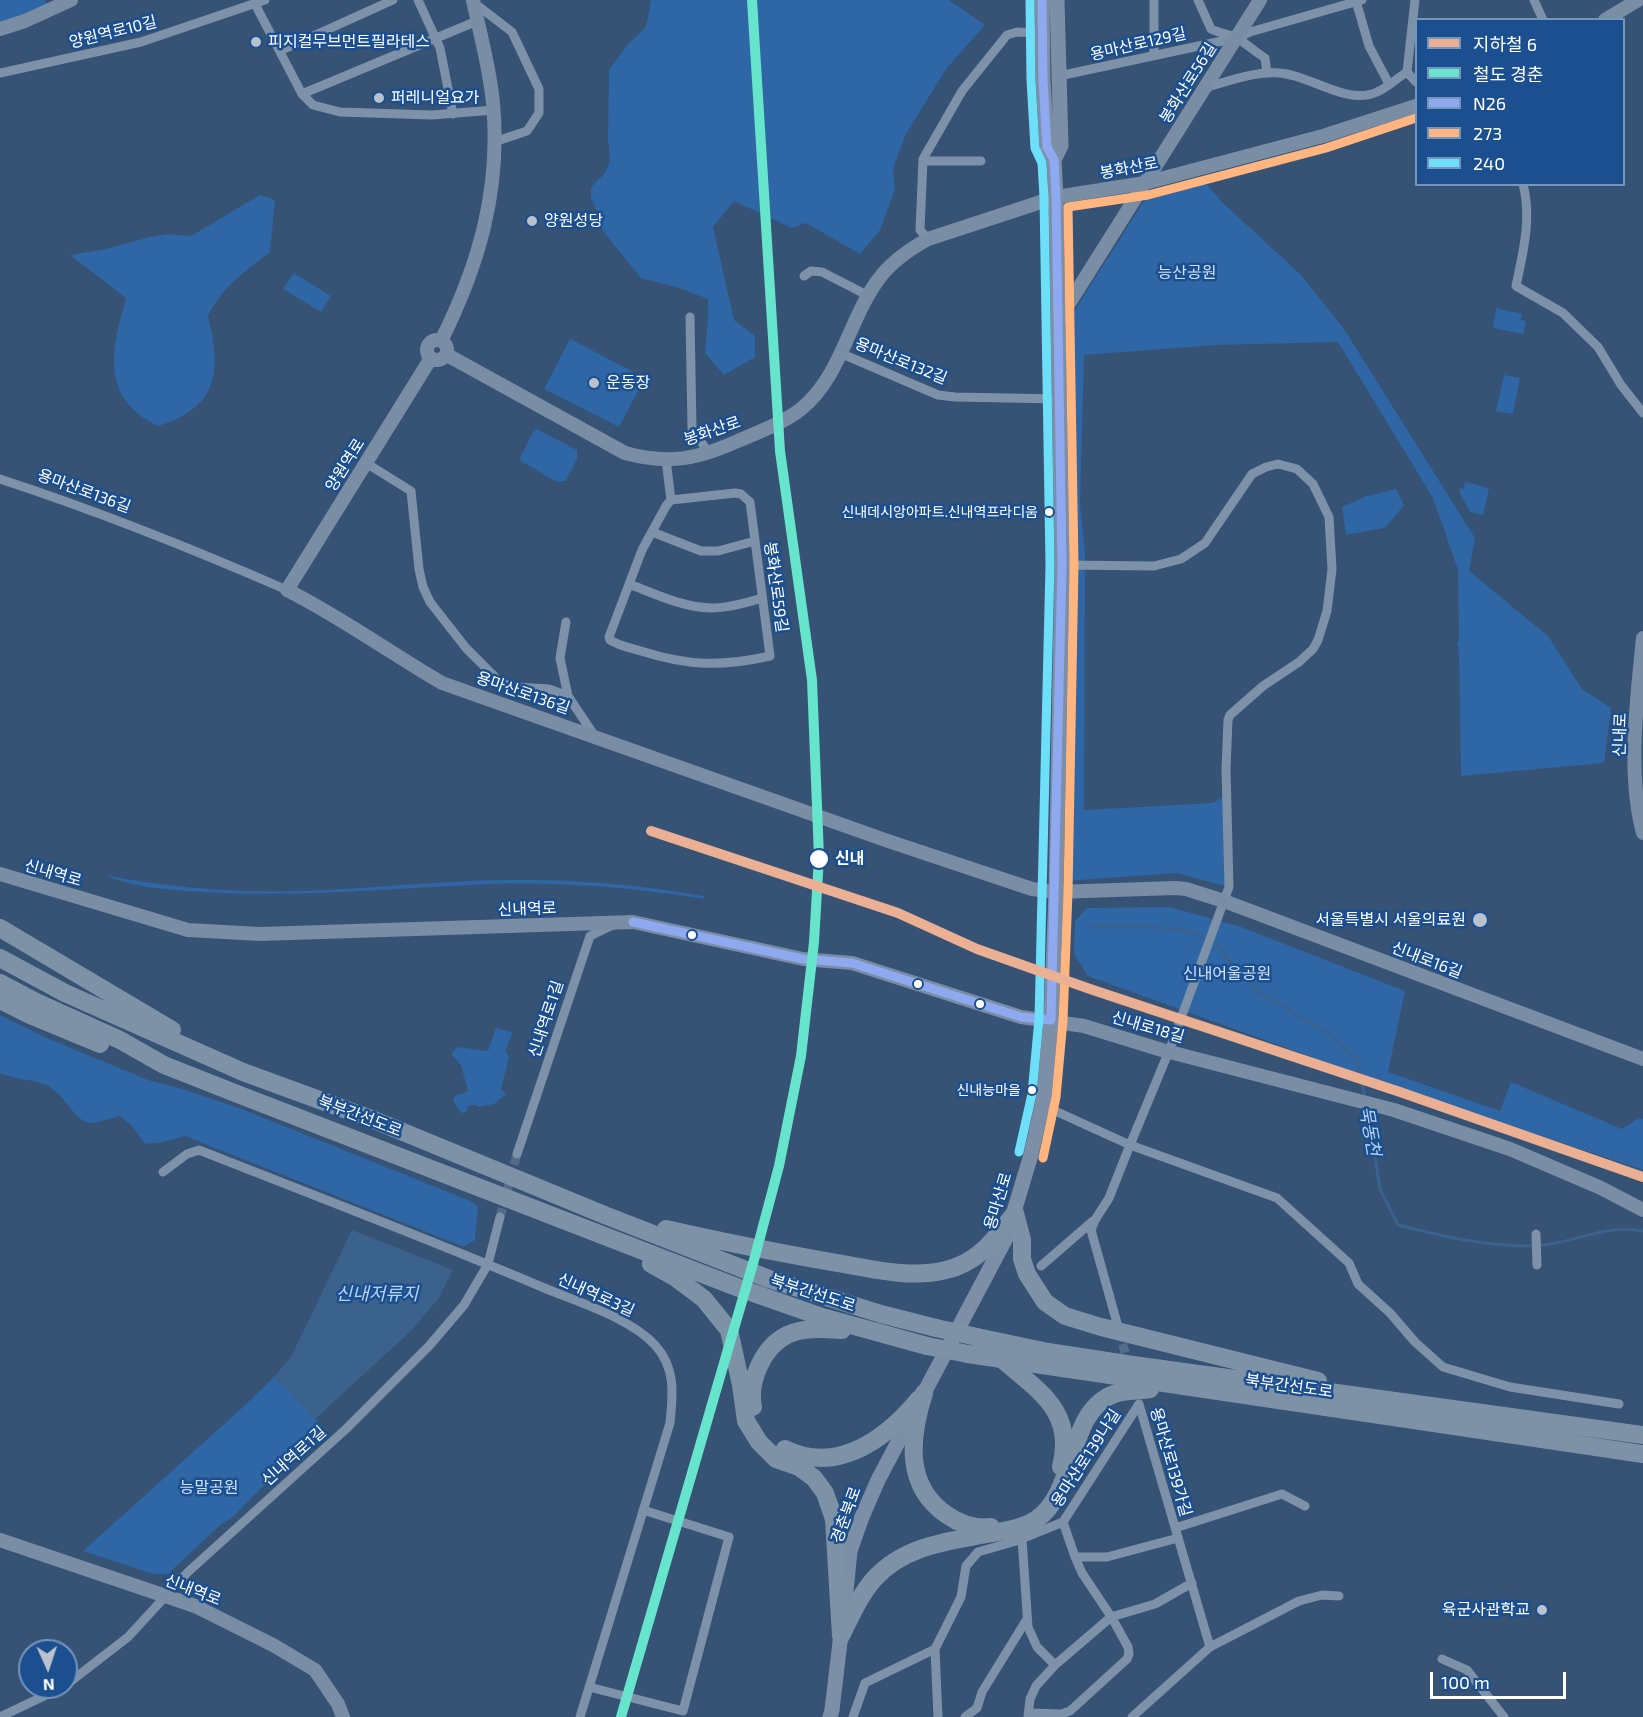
<!DOCTYPE html>
<meta charset="utf-8">
<style>
body{margin:0}
#map{position:relative;width:1643px;height:1717px;overflow:hidden;background:#365274;font-family:"Exo 2","Noto Sans KR",sans-serif}
canvas{display:block}
.legend{position:absolute;left:1415px;top:18px;width:210px;height:168px;box-sizing:border-box;background:#1b4f8f;border:2px solid #7695bc;margin:0;padding:8px 10px;list-style:none;font-size:18px;color:#fff}
.legend li{display:flex;align-items:center;gap:12px;height:30px}
.legend b{width:30px;border:2px solid #7695bc}
.north{position:absolute;left:18px;top:1639px;width:60px;height:60px;box-sizing:border-box;background:#1b4f8f;border:2px solid #7695bc;border-radius:50%;rotate:177deg;font-size:16px;font-weight:700;line-height:24px;text-align:center;color:#fff}
.north::after{content:'';display:block;margin:auto;width:21px;height:27px;background:#b9c2ce;clip-path:polygon(50% 0,100% 100%,50% 72%,0 100%)}
.scale{position:absolute;left:1430px;top:1672px;width:136px;height:27px;box-sizing:border-box;border:3px solid #fff;border-top:0;padding-left:8px;font-size:18px;line-height:21px;white-space:nowrap;color:#fff;-webkit-text-stroke:4px #1b4f8f;paint-order:stroke}
</style>
<div id="map">
<canvas width="1643" height="1717"></canvas>
<ul class="legend">
<li><b style="height:8px;background:#ebaf94"></b>지하철 6</li>
<li><b style="height:8px;background:#66e4cc"></b>철도 경춘</li>
<li><b style="height:8px;background:#8fa9f0"></b>N26</li>
<li><b style="height:8px;background:#ffb580"></b>273</li>
<li><b style="height:8px;background:#6ddff8"></b>240</li>
</ul>
<div class="north">N</div>
<div class="scale">100 m</div>
</div>
<script>
const context = document.querySelector('canvas').getContext('2d');
context.lineJoin = 'round';
function fillPath(path, color) { context.fillStyle = color; context.fill(path, 'evenodd'); }
function stroke(path, color, width, dash) { context.strokeStyle = color; context.lineWidth = width; context.lineCap = dash ? 'butt' : 'round'; context.setLineDash(dash || []); context.stroke(path); }
function label(font, color, halo, rows, align = 'center') {
  context.font = font + ' "Exo 2","Noto Sans KR",sans-serif'; context.lineWidth = 5; context.setLineDash([]); context.textBaseline = 'middle'; context.strokeStyle = halo; context.fillStyle = color; for (const [text, x, y, turn = 0] of rows) {
    context.save(); context.translate(x, y); context.rotate((+turn || 0) * Math.PI / 180); context.textAlign = isNaN(turn) ? turn : align; if (halo) context.strokeText(text, 0, 0); context.fillText(text, 0, 0); context.restore();
  }
}
fillPath(new Path2D(`
 M0,0H44L47,4L24,17L0,24Z
 M651,0H949L985,25L946,69L906,134L893,168L895,189L880,230L860,254L806,223L792,228L734,201L713,227L734,320L755,336V357L724,375L705,353L708,316V299L679,288L641,278L602,230L599,215L591,198V187L604,174L610,161L608,139L609,70L627,45L646,27Z
 M1205,182L1222,202L1301,275L1344,329L1475,538L1469,571L1548,636L1582,689L1611,708L1604,763L1461,776L1459,654L1457,642L1459,641L1458,570L1433,498L1338,342L1216,345L1084,355L1080,504L1085,552L1084,810L1213,803L1227,795L1229,887L1176,873L1066,881L1068,321L1147,196Z
 M260,195L275,200L270,252C244,272 223,286 208,316C222,372 218,408 158,426C100,398 111,350 126,298L70,255L106,249L150,237L169,234L191,236Z
 M294,273L331,296L321,312L283,289Z
 M1496,308L1522,314L1521,320L1526,321L1523,334L1493,328Z
 M570,339L645,378L619,427L544,389Z
 M1504,375L1520,378L1513,414L1496,411Z
 M537,429L577,450V459L566,481L557,482L521,461L520,458L533,432Z
 M1465,482L1489,488L1483,515L1470,512L1460,494V488L1464,489Z
 M1396,489L1404,505L1390,522L1384,528L1346,535L1342,507L1367,496Z
 M105,875C170,888 238,893 304,891C379,888 453,879 527,880C586,880 645,886 704,896L705,899C635,888 564,882 493,884C396,888 300,898 203,892C171,890 134,888 105,875Z
 M1170,907L1241,927L1405,991L1388,1072L1500,1111L1511,1082L1622,1129L1639,1118L1643,1119V1170L1383,1083L1088,976L1074,954L1075,921L1087,908Z
 M0,1015L47,1038L148,1080L182,1089L239,1108L468,1200L478,1206L475,1240L465,1246H462L185,1136L158,1143L145,1144L131,1125L120,1116C111,1118 101,1122 92,1123C75,1124 65,1093 46,1085C33,1079 15,1080 0,1073Z
 M496,1028L513,1032L505,1051L509,1057L501,1089L507,1095L502,1097L494,1104L478,1107L477,1105H469L466,1112L461,1113L453,1101L455,1096L468,1091L461,1065L451,1054L458,1047L488,1051Z
 M274,1377L322,1426L233,1517L220,1525L168,1574H153L83,1551L243,1407Z`), '#2f66a5');
fillPath(new Path2D(`
 M352,1230L453,1270L438,1299L412,1330L315,1419L274,1377L291,1357Z`), '#3b618d');
stroke(new Path2D(`
 M1091,926H1145L1190,931L1218,945L1230,962L1256,990L1331,1035L1357,1060L1365,1098
 M1367,1107L1380,1189L1398,1225C1442,1236 1488,1247 1534,1246C1571,1245 1604,1223 1643,1231`), '#3b618d', 3);
stroke(new Path2D(`
 M500,1217L517,1154
 M1119,1331L1129,1367`), '#546c89', 9, [9, 4.5]);
stroke(new Path2D(`
 M418,0L440,48L453,114
 M1198,0L1211,29C1219,33 1228,34 1235,37C1246,43 1255,52 1265,58L1267,73
 M1415,0L1407,72L1416,82
 M1534,0L1543,20
 M1356,1L1369,46L1389,84
 M473,2L512,32L539,89V113L527,131L494,142
 M255,4L302,94L313,105L340,112L432,115L494,110
 M280,51L393,0
 M1154,55V0
 M0,73L141,42L265,0
 M1059,76L1236,38L1250,32L1362,0
 M1207,87C1230,81 1255,71 1279,73C1311,75 1347,106 1377,92C1387,88 1397,78 1407,72
 M302,94L477,21
 M923,161H981
 M1523,184C1532,219 1523,252 1516,286L1563,313L1598,347L1621,385L1643,413
 M928,239L920,230L923,159L962,91L1007,35L1017,32L1042,33
 M804,276L811,271L822,272L869,296
 M690,317L692,429L709,453
 M840,353L938,395L955,397L1059,399
 M666,460L671,500L666,506L642,550L609,637L610,640C619,646 631,648 641,651C688,666 721,667 770,656L750,502L741,494L735,493L671,500
 M366,463L411,491L419,569L423,587L430,602L466,648L501,683L517,687L549,689L568,696L594,735
 M0,479C98,511 193,549 287,590
 M652,532L701,551H718L755,541
 M629,584C655,594 682,607 711,608C728,608 746,603 762,598
 M566,622L560,658L568,696
 M1042,1105L1130,1145L1169,1051L1229,887L1226,769L1228,720L1230,715L1263,686L1299,662L1313,649L1318,640L1327,611L1332,569L1329,517L1313,484L1297,469L1278,464L1266,467L1252,474L1205,543L1181,559L1154,566L1062,565
 M517,1154L590,936L613,925
 M163,1172L187,1154L199,1150C313,1195 429,1239 542,1287C577,1302 629,1317 655,1345C676,1368 673,1394 670,1423L580,1717
 M1536,1234L1537,1265
 M1041,1266L1093,1221
 M1117,1323L1091,1230L1095,1220L1109,1198L1130,1145L1277,1198L1349,1263L1358,1284L1390,1313L1415,1342L1443,1367L1510,1387L1619,1404
 M1139,1404L1210,1647
 M1063,1522L1075,1557H1107L1178,1538
 M1175,1528L1282,1494L1305,1506
 M1022,1539L1028,1627L1037,1647L1055,1665
 M935,1649L938,1717
 M1442,1659L1467,1670L1504,1717
 M66,1685L128,1637L188,1572L346,1429L429,1346L464,1305L488,1264L500,1217
 M589,1687L683,1711L729,1537L643,1510
 M1030,1713L1061,1714L1070,1711L1127,1659L1129,1654L1128,1647L1112,1618L1082,1573L1075,1557
 M0,1717L63,1687
 M853,1717L865,1683L935,1649L961,1597L966,1566L978,1552L1016,1541L1063,1522L1139,1404
 M965,1717L977,1708L982,1692L1027,1619
 M1028,1717L1030,1699L1036,1686L1055,1665L1111,1617L1155,1604L1192,1583
 M1132,1717L1210,1647L1299,1601L1322,1595L1339,1596`), '#7d92a8', 9);
stroke(new Path2D(`
 M1605,20L1638,0
 M0,29L25,21L71,0
 M1058,321L1260,0
 M427 350a10 10 0 1 1 20 0a10 10 0 1 1-20 0Z
 M441,341C479,265 501,189 493,103C490,69 480,34 473,0
 M449,356L625,453C669,465 699,459 740,440C759,432 785,422 801,409C841,377 849,319 878,280C890,263 910,249 928,239L1056,197L1145,183L1323,136L1416,106
 M431,358L287,590C341,617 390,653 442,683L888,841L1032,889L1056,892L1175,888L1186,889L1224,901L1643,1059
 M1643,638C1637,699 1627,774 1643,833
 M0,874L188,930L260,934L633,922L803,959L852,963L1021,1017L1084,1026L1162,1050L1394,1110L1510,1149L1601,1188L1643,1210
 M0,1540L195,1606L273,1645L315,1670L338,1704L343,1717`), '#798da4', 14);
stroke(new Path2D(`
 M1054,160L1061,146L1057,0
 M845,1601L850,1551L862,1517L878,1480L1006,1238L1031,1155L1044,1096L1051,1020L1056,892L1062,565L1056,197L1054,160L1047,147L1043,80L1042,0
 M830,1717L832,1710L842,1625`), '#7d8ea7', 15);
stroke(new Path2D(`
 M0,928L172,1030
 M0,958L65,993L243,1072L374,1120L607,1216L769,1279L881,1314L936,1328
 M0,983L36,1002L120,1040L164,1065L240,1095L739,1288L822,1317L927,1346
 M0,1000L30,1015L100,1044
 M1015,1213L1022,1240V1259L1027,1274L1045,1302L1065,1316L1101,1327L1318,1381
 M666,1229C723,1242 780,1253 837,1263C873,1269 910,1279 946,1270C980,1262 995,1238 1015,1213
 M651,1264L676,1278L704,1299L729,1330L741,1385L746,1421L759,1442L776,1459L799,1467L814,1478L825,1493L834,1519L841,1636
 M977,1337L1048,1352L1133,1365L1643,1435
 M968,1354L1643,1454
 M1004,1361C1040,1392 1075,1412 1061,1467
 M924,1393C910,1437 904,1486 947,1515C960,1524 974,1529 991,1527
 M753,1407C748,1381 763,1347 787,1335C803,1327 825,1329 842,1330
 M785,1449C837,1475 886,1439 919,1399
 M842,1634C851,1616 860,1595 874,1579C902,1548 942,1542 981,1535C1000,1531 1021,1530 1037,1519C1078,1490 1066,1412 1114,1394C1125,1390 1138,1391 1150,1389`), '#7e92a7', 18);
stroke(new Path2D(`
 M936,1328L977,1337
 M927,1346L968,1354`), '#7e92a7', 18);
stroke(new Path2D(`
 M1042,0L1043,80L1047,147L1054,160L1056,197L1062,565L1051,1020
 M633,922L803,959L852,963L1021,1017L1051,1020`), '#8fa9f0', 9);
stroke(new Path2D(`
 M1043,1158L1056,1097L1063,1020L1068,892L1074,565L1068,207L1148,195L1326,148L1416,118`), '#ffb580', 9);
stroke(new Path2D(`
 M1019,1152L1032,1094L1039,1019L1050,565L1044,197L1042,163L1035,148L1031,80L1030,0`), '#6ddff8', 9);
stroke(new Path2D(`
 M621,1717L754,1260L779,1166L801,1056L814,942L819,857L812,680L780,451L752,0`), '#66e4cc', 10);
stroke(new Path2D(`
 M651,831L898,913L977,949L1090,989L1400,1092L1643,1177`), '#ebaf94', 10);
for (const [x, y, r, color] of [
 [256,42,6,"#b9c2ce"],
 [379,98,6,"#b9c2ce"],
 [532,221,6,"#b9c2ce"],
 [594,383,6,"#b9c2ce"],
 [1049,512,5,"#fff"],
 [819,859,10,"#fff"],
 [1480,920,8,"#b9c2ce"],
 [692,935,5,"#fff"],
 [918,984,5,"#fff"],
 [980,1004,5,"#fff"],
 [1032,1090,5,"#fff"],
 [1542,1610,6,"#b9c2ce"]
]) { const dot = new Path2D(); dot.arc(x, y, r, 0, 2 * Math.PI); context.fillStyle = color; context.fill(dot); stroke(dot, '#1b4f8f', 2); }
label('14px', '#fff', '#1b4f8f', [
 ["신내데시앙아파트.신내역프라디움",1038,512],
 ["신내능마을",1021,1090]
], 'right');
label('16px', '#fff', '#1b4f8f', [
 ["양원역로10길",113,32,-14],
 ["용마산로129길",1138,44,-13],
 ["봉화산로56길",1188,83,-58],
 ["봉화산로",1129,168,-11],
 ["용마산로132길",901,361,22],
 ["봉화산로",712,431,-19],
 ["양원역로",345,465,-58],
 ["용마산로136길",84,491,20],
 ["봉화산로59길",776,587,82],
 ["용마산로136길",523,693,19],
 ["신내로",1620,735,-88],
 ["신내역로",53,873,16],
 ["신내역로",527,909,-2],
 ["신내로16길",1427,960,21],
 ["신내역로1길",546,1019,-72],
 ["신내로18길",1148,1027,16],
 ["북부간선도로",360,1116,21],
 ["용마산로",998,1201,-73],
 ["북부간선도로",813,1293,18],
 ["신내역로3길",596,1295,24],
 ["북부간선도로",1289,1386,8],
 ["신내역로1길",294,1456,-42],
 ["용마산로139나길",1086,1458,-57],
 ["용마산로139가길",1171,1462,74],
 ["경춘북로",846,1515,-70],
 ["신내역로",193,1590,21]
]);
label('16px', '#fff', '#1b4f8f', [
 ["피지컬무브먼트필라테스",268,42],
 ["퍼레니얼요가",391,98],
 ["양원성당",544,221],
 ["운동장",606,383],
 ["서울특별시 서울의료원",1466,920,"right"],
 ["육군사관학교",1530,1610,"right"]
], 'left');
label('16px', '#cfe3fa', '#1b4f8f', [
 ["능산공원",1187,273],
 ["신내어울공원",1227,974],
 ["능말공원",209,1488]
]);
label('bold 16px', '#fff', '#1b4f8f', [
 ["신내",835,859]
], 'left');
label('italic 18px', '#b5d3f5', '#1b4f8f', [
 ["묵동천",1370,1131,80],
 ["신내저류지",377,1294]
]);
</script>
